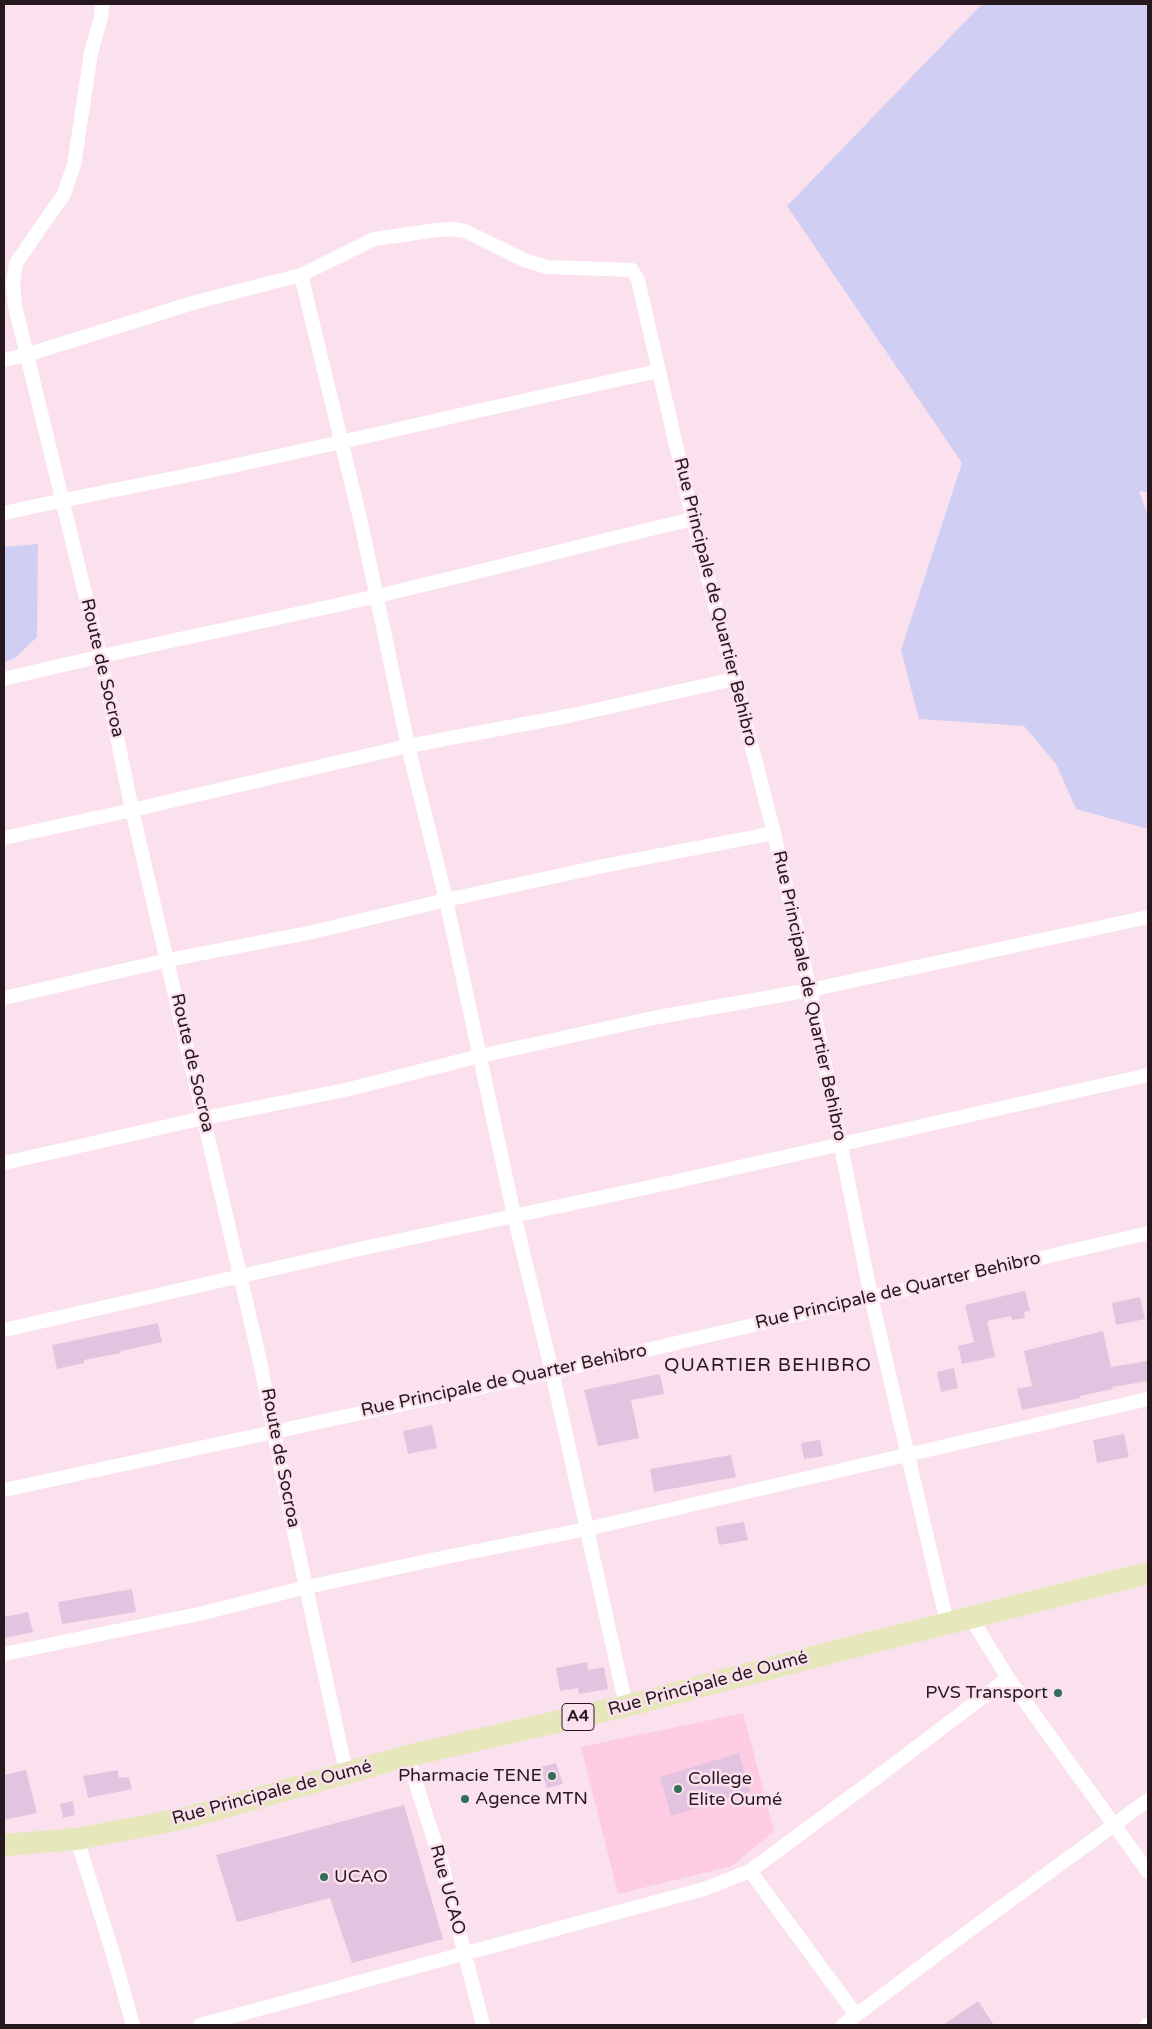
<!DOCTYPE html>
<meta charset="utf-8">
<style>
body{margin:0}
#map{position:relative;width:1152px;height:2029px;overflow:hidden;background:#fbe1ed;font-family:"Varela Round",sans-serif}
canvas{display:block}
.frame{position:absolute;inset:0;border:5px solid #27181f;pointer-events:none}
</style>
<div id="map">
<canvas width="1152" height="2029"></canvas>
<div class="frame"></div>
</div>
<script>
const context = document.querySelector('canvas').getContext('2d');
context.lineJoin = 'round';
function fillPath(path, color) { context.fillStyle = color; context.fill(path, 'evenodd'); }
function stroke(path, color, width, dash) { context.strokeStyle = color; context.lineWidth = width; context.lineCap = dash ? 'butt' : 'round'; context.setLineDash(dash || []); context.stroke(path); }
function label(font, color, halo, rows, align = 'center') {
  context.font = font + ' "Varela Round",sans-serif'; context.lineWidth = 5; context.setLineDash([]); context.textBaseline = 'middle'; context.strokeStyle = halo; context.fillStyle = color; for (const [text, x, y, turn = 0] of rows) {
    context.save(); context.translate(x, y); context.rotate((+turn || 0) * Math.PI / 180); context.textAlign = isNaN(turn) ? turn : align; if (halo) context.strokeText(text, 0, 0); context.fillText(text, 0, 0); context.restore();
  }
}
fillPath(new Path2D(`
 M743,1713L774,1831L732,1866L618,1894L581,1747Z`), '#fdcce3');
fillPath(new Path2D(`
 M982,4H1148V492L1139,491L1148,515V829L1076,809L1056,764L1024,726L919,719L901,650L962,463L787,206Z
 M38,544L37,637L15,658L4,662V547Z`), '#d1cef3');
fillPath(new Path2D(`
 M1025,1291L1030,1311L1024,1312L1025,1318L1012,1320L1011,1316L987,1321L995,1357L962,1364L958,1346L974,1342L965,1305Z
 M1140,1297L1145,1319L1116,1325L1112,1303Z
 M158,1323L162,1342L121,1351V1353L84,1360V1363L57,1369L52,1345Z
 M1103,1331L1111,1367L1148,1361V1381L1112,1387L1113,1389L1080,1396V1398L1022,1410L1017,1389L1032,1386L1024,1351Z
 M954,1368L958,1388L941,1392L937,1372Z
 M660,1374L664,1394L631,1400L639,1438L598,1446L584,1390Z
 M432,1425L437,1448L408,1454L403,1431Z
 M1124,1434L1129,1457L1097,1463L1093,1440Z
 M820,1440L823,1456L804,1459L801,1443Z
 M731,1455L736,1477L654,1492L650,1469Z
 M744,1522L748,1540L719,1545L716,1527Z
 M132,1589L136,1612L62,1624L58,1602Z
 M28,1612L33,1632L4,1638V1617Z
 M587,1662L588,1670L604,1667L608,1689L579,1694L578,1688L560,1691L556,1668Z
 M739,1753L750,1792L671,1816L660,1777Z
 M556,1763L563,1784L547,1788L540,1767Z
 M26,1770L37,1813L4,1820V1775Z
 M118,1770L119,1778L129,1777L132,1789L88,1798L83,1776Z
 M73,1801L75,1815L63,1818L60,1804Z
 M404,1805L443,1939L352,1963L330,1898L237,1922L216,1855Z
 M978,2001L994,2025H943Z`), '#e3c4e0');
stroke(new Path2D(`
 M102,4L101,17L91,53L74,165L64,194L16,263L13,284L15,306L100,655L132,810L259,1357L290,1513L346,1772
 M301,275L362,527L408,746L573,715L734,679
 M4,360L26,355L196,302L301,275L374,239L437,230L451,229L465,231L524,260L547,267L632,270L638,280L693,519L774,833L810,990L871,1297L947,1623
 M4,513C70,498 137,486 204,472C356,440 507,403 659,371
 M4,679C126,649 250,625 373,597C480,572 586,544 693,519
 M4,838L132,810L408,746L446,900L514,1215L552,1372L626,1706
 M4,998L168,960L313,932L446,900L603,866L774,833
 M4,1163L204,1118L345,1090L480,1056L653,1018L810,990L1148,917
 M4,1330L373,1246L673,1182L1148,1075
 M4,1490L552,1372L1148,1233
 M971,1618L1008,1678L1148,1872
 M4,1654L199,1614L307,1587L446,1557L587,1529L1148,1399
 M407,1756L441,1861L483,2025
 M77,1839L113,1954L133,2025
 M750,1871L856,2015
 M200,2025L704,1889L750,1871L876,1778L1008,1678
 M843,2025L955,1941L1148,1800
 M1147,2025H1148`), '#fff', 14);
stroke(new Path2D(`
 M4,1845L77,1839L186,1818L407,1756L626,1706L790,1663L1148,1573`), '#e6e7ba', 22);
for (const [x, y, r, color] of [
 [1058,1693,5,"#326f5b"],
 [552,1776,5,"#326f5b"],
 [678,1789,5,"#326f5b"],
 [465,1799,5,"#326f5b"],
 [324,1877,5,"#326f5b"]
]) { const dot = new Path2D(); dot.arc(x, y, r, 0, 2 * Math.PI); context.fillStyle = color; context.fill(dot); stroke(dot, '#fbe1ed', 2); }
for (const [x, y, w] of [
 [578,1717,32]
]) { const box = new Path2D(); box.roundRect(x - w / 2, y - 13.5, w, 27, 4); context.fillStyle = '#fbe1ed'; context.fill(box); stroke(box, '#27181f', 1); }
label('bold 16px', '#27181f', null, [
 ["A4",578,1717]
]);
label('18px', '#27181f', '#fbe1ed', [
 ["Rue Principale de Quartier Behibro",715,602,76],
 ["Route de Socroa",102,668,77],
 ["Rue Principale de Quartier Behibro",809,996,78],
 ["Route de Socroa",192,1063,77],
 ["Rue Principale de Quarter Behibro",898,1291,-13],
 ["Rue Principale de Quarter Behibro",504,1381,-12],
 ["Route de Socroa",280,1458,79],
 ["Rue Principale de Oumé",708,1684,-15],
 ["Rue Principale de Oumé",272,1793,-15],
 ["Rue UCAO",447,1890,75]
]);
label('18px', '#27181f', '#fbe1ed', [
 ["PVS Transport",1048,1693,"right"],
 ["Pharmacie TENE",542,1776,"right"],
 ["College",688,1779],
 ["Elite Oumé",688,1800],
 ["Agence MTN",475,1799],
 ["UCAO",334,1877]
], 'left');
context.letterSpacing = '1px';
label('19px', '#27181f', '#fbe1ed', [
 ["QUARTIER BEHIBRO",768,1366]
]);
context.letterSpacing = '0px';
</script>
